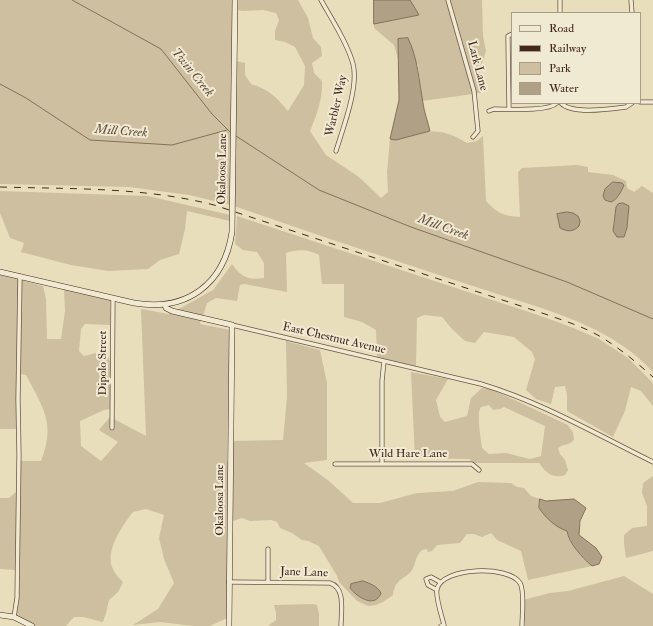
<!DOCTYPE html>
<style>
body{margin:0}
#map{position:relative;width:653px;height:626px;overflow:hidden;background:#e9debb;font-family:"IM FELL Double Pica",serif}
canvas{display:block}
.legend{position:absolute;left:511px;top:12px;width:130px;height:92px;box-sizing:border-box;background:#f1ead3;border:1px solid #ab9c8a;margin:0;padding:5px 7px;list-style:none;font-size:12px;color:#42271d}
.legend li{display:flex;align-items:center;gap:8px;height:20px}
.legend b{width:20px;border:1px solid #ab9c8a}
</style>
<div id="map">
<canvas width="653" height="626"></canvas>
<ul class="legend">
<li><b style="height:5px;background:#f1ead3"></b>Road</li>
<li><b style="height:5px;background:#42271d"></b>Railway</li>
<li><b style="height:11px;background:#cdbfa0"></b>Park</li>
<li><b style="height:11px;background:#b0a085"></b>Water</li>
</ul>
</div>
<script>
const context = document.querySelector('canvas').getContext('2d');
context.lineJoin = 'round';
function fillPath(path, color) { context.fillStyle = color; context.fill(path, 'evenodd'); }
function stroke(path, color, width, dash) { context.strokeStyle = color; context.lineWidth = width; context.lineCap = dash ? 'butt' : 'round'; context.setLineDash(dash || []); context.stroke(path); }
function label(font, color, halo, rows, align = 'center') {
  context.font = font + ' "IM FELL Double Pica",serif'; context.lineWidth = 4; context.setLineDash([]); context.textBaseline = 'middle'; context.strokeStyle = halo; context.fillStyle = color; for (const [text, x, y, turn = 0] of rows) {
    context.save(); context.translate(x, y); context.rotate((+turn || 0) * Math.PI / 180); context.textAlign = isNaN(turn) ? turn : align; if (halo) context.strokeText(text, 0, 0); context.fillText(text, 0, 0); context.restore();
  }
}
fillPath(new Path2D(`
 M0,0H233L231,205L189,195L129,187L0,184Z
 M237,0H298L308,18L313,38L321,47L322,56L312,63L314,73L322,81C323,98 317,114 310,131L326,155L359,177L381,198L388,192L387,172L390,139C398,140 406,137 414,135C435,128 449,132 467,143L477,141L483,136L486,201C497,213 504,216 520,217L518,172L522,168L577,165L588,167V172L613,175L626,181L627,188L634,192L642,186L653,193V372C616,331 561,314 510,298C479,288 448,278 418,268C356,248 295,227 234,206L236,61L245,63V75L251,84C270,90 275,96 288,111L304,85L305,66L295,47L285,42L275,40V31L279,20L276,13L263,10L242,11L237,10ZM616,211L629,214L626,233L613,226Z
 M410,0H446L473,94L422,101L418,65L398,39V59L394,45L374,28V24L419,15Z
 M450,0H482L483,36L486,51L480,70L481,93H476Z
 M0,191L148,196L230,215V221L187,211L185,229L179,254L160,260L148,269L108,271L71,265L21,252L24,243L10,238L0,213Z
 M237,216L538,315L571,327L599,339L628,358L653,383V406L641,391L631,387L625,411L613,437L567,411V395L565,386L555,387L551,404L536,399L526,390L535,359L532,352L514,337L484,332L475,343L465,341L452,329L442,317L424,315L417,318L416,366L377,357L376,330L362,322L344,317V284H322L319,255C309,249 297,249 286,253L287,292L244,284L240,285L237,301L216,298L207,303L203,316L177,310L213,290L232,264C242,278 248,280 264,278V263L257,252L243,250L235,244Z
 M0,274L18,279L17,429H0Z
 M22,280L43,286L46,299L47,339H61L65,311L64,289L110,299V325L85,324L81,329L79,351L84,356L96,353L108,356L111,364L110,409L104,410L80,421L81,446L101,461L118,442L99,430L110,417V430H114V419L146,436L141,309L169,314L171,313L201,320L200,324L230,330L227,461L229,462L227,618L210,626H194L160,622L133,625L158,609L174,583L164,559L159,538L164,515L146,509L133,512C123,525 104,551 113,569C115,574 119,578 123,582L118,592L109,600L106,613L103,622L83,617H74L66,626H36L17,616L19,598L21,461H41C56,423 43,408 26,375L20,374Z
 M286,341L320,350L327,383V460L304,463L329,481L353,503H380L417,493L453,491L478,482L511,483L517,487L524,488L531,496L540,499L539,508L562,529L567,531C568,544 582,557 592,566L528,580L521,551L497,540L491,533L482,537L474,534H467L460,543L437,545L432,551L428,552L427,549L422,550C415,557 416,563 412,570C405,580 395,578 393,595L383,602L376,605L368,606L357,601L339,582L337,576L319,546L308,541L302,540L292,533L280,528L277,522L271,520L250,521L242,518L233,521L232,499V441L283,440L287,397Z
 M411,372L448,379L436,400L440,417L445,422L467,416L471,398L482,388L491,389L568,425L573,433L574,440C570,445 563,444 558,448L560,454L565,460L568,470L565,475C553,479 546,473 539,463H473L469,459L415,458ZM489,405L493,410L500,409L504,407L545,426L541,456L530,459L506,453L489,454L482,448C481,438 476,414 481,407Z
 M653,476V551L626,558L624,544V535L632,528L647,526V506L642,493L643,483Z
 M17,491L16,570L0,569V498H9Z
 M624,576L653,594V626H525L524,602L523,600L550,593L568,591Z
 M313,604L317,605L319,614V626H268L276,620V613L274,605Z`), '#cdbfa0');
const water = new Path2D(`
 M374,0H410L419,15L374,24Z
 M408,38C418,59 419,81 423,103C424,112 428,122 430,131L396,140L390,139L399,100L398,39Z
 M613,182L622,183L624,185C621,192 617,200 611,202L605,200L603,196L605,189Z
 M623,203L629,206L627,228L624,237H617L613,231L616,207L618,204Z
 M567,212L573,213L578,216L580,221L579,226C573,232 568,232 560,228L557,214Z
 M540,499L546,501L574,499L586,508L580,521L579,535L596,548L602,557L599,564L592,566C582,557 569,544 567,531C555,527 546,518 539,508Z
 M363,581C371,584 377,586 381,593C375,609 357,597 350,588L351,584Z`);
fillPath(water, '#b0a085');
stroke(water, '#84705b', 1);
stroke(new Path2D(`
 M72,0L161,49L212,114L230,132
 M0,84L26,98L90,140L172,145L227,130
 M236,136L319,190L411,227L567,282L653,319`), '#84705b', 1);
const street = new Path2D(`
 M321,0C331,18 348,44 353,64C359,87 343,128 336,151
 M448,0L474,91L478,131L473,137
 M631,0L632,13
 M560,13V0
 M640,102H653
 M561,103C572,115 610,109 626,107L632,103
 M509,109L508,40V36L512,34
 M489,111L494,109C508,109 547,112 557,103
 M232,325L481,384C541,402 596,434 653,462
 M112,428L113,298
 M335,464H472L479,470
 M382,464V381L384,361
 M229,582L330,583C346,588 341,612 341,626
 M268,582V549
 M437,590L428,585L426,579L431,577L440,582
 M14,617L17,598L19,455L18,399L20,276
 M441,626L444,625C442,617 435,596 437,589C442,567 509,565 520,583C525,591 522,616 522,626`);
const secondary = new Path2D(`
 M0,272L134,303C186,312 224,285 232,232L235,0
 M165,305L166,308L172,311L232,325L229,626
 M0,615L14,617L32,626`);
stroke(street, '#6c5544', 5);
stroke(secondary, '#42271d', 6);
stroke(street, '#f1ead3', 3.5);
stroke(secondary, '#f1ead3', 5);
stroke(new Path2D(`
 M0,187C71,189 144,187 214,205L545,314C562,320 578,325 594,333C616,345 635,361 653,377`), '#42271d', 1, [7, 7]);
label('12px', '#42271d', '#f1ead3', [
 ["Lark Lane",477,66,75],
 ["Warbler Way",337,106,-77],
 ["Okaloosa Lane",223,169,-89],
 ["East Chestnut Avenue",334,339,13],
 ["Dipolo Street",103,363,-90],
 ["Wild Hare Lane",408,454],
 ["Okaloosa Lane",220,500,-90],
 ["Jane Lane",304,573,2]
]);
label('italic 13px', '#634b3c', '#f1ead3', [
 ["Twin Creek",192,73,51],
 ["Mill Creek",121,132,4],
 ["Mill Creek",443,228,20]
]);
</script>
